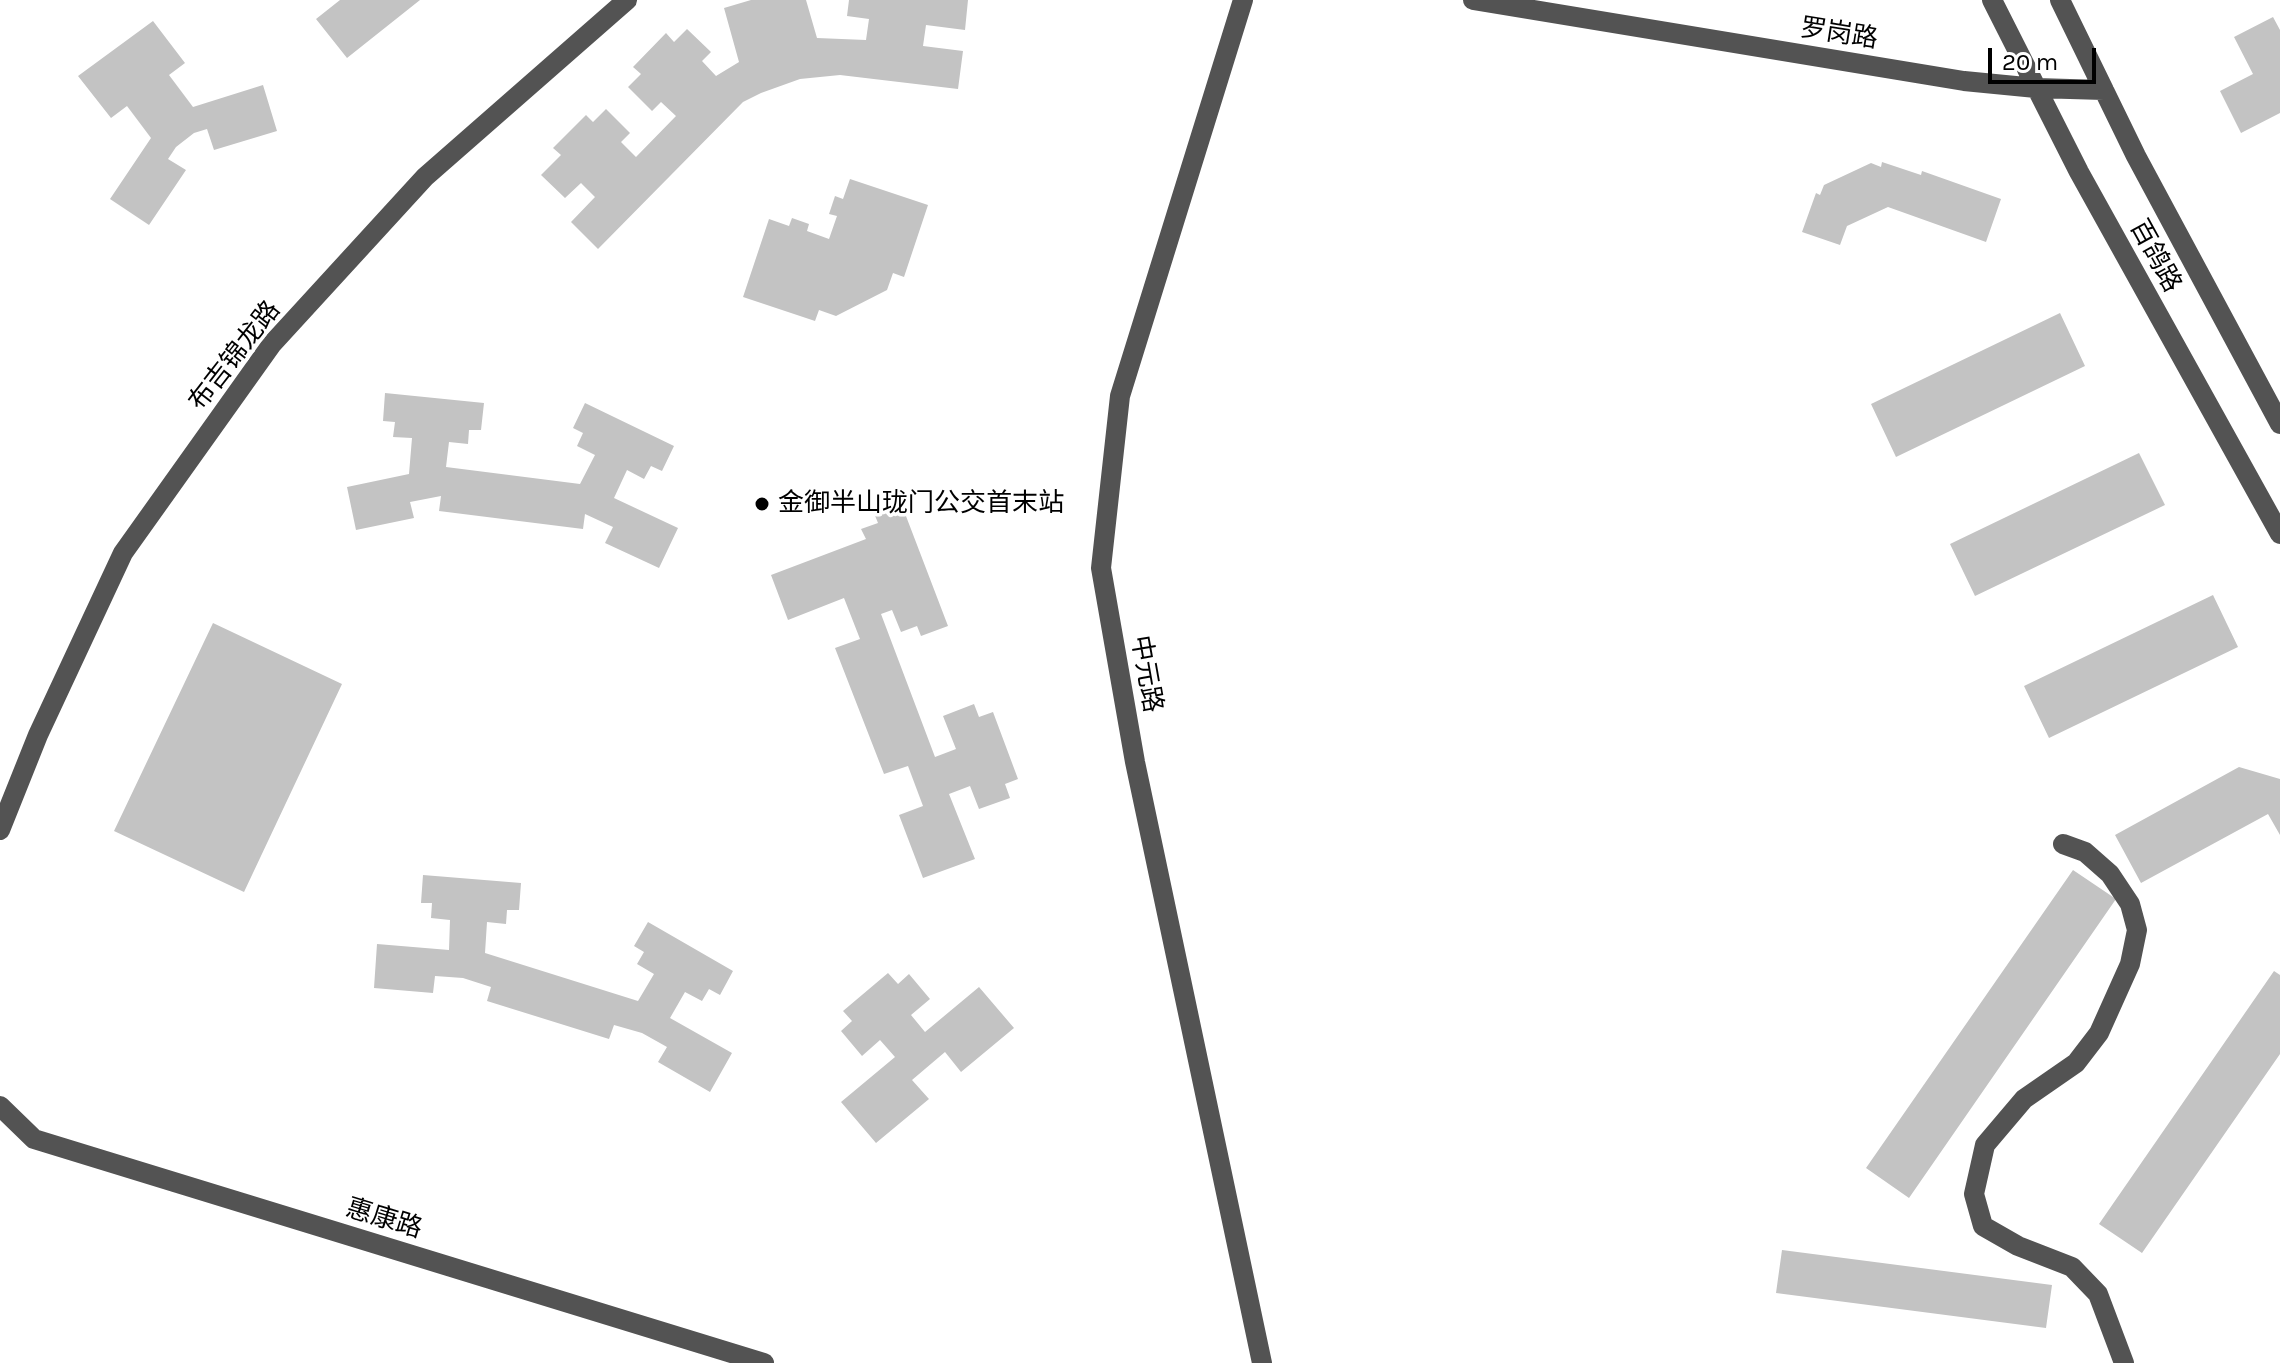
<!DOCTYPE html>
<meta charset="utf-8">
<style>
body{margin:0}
#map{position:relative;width:2280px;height:1363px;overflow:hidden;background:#fff;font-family:Karla,sans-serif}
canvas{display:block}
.scale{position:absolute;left:1988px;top:48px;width:108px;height:36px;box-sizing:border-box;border:4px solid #000;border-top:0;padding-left:10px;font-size:24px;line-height:28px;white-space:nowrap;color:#000;-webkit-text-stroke:6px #fff;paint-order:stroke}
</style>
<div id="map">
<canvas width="2280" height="1363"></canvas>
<div class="scale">20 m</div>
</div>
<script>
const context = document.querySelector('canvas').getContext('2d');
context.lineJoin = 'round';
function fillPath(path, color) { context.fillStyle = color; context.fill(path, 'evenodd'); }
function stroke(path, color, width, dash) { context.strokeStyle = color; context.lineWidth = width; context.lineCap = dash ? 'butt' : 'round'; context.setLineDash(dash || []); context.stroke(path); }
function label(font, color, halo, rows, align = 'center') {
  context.font = font + ' Karla,"Noto Sans SC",sans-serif'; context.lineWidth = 7; context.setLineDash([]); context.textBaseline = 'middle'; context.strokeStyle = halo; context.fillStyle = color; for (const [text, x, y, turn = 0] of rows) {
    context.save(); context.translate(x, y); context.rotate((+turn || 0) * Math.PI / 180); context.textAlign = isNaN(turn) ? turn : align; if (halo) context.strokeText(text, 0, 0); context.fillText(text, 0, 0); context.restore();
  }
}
fillPath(new Path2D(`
 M340,0H420L347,58L316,19Z
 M751,0H806L817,38L866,40L869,19L847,16L849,0H968L965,30L926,25L923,46L963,51L958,89L840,75L800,79L761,93L743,102L598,249L571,222L595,197L581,183L565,198L541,175L561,155L553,148L586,115L593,122L606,109L630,133L621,142L636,157L676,116L661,102L652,111L628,87L641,74L633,67L666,33L674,42L687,29L711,52L702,61L716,76L739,62L724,8Z
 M2273,17L2280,30V113L2241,133L2220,91L2253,74L2234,37Z
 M153,21L185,63L169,75L193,107L263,85L277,131L214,150L207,129L194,133L176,147L168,159L186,170L149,225L110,199L151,138L127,106L111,118L78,76Z
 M1882,162L1921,175L1922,171L2001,199L1986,242L1888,207L1847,226L1840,245L1802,232L1816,193L1820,195L1824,185L1871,163L1881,167Z
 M850,179L928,205L904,277L893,273L887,290L836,316L819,310L815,321L743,297L769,219L789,226L792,218L809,224L807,231L829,239L837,216L829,214L835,196L843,199Z
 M2060,313L2085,366L1896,457L1871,404Z
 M385,393L484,403L481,430H469L468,444L449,442L446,467L580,484L595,455L577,446L583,433L573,428L585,403L674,446L662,471L651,466L644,479L627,470L614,498L678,528L659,568L605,543L613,527L585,514L583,529L439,511L441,496L410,502L414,518L356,530L347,487L409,474L412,438L393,437L395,422L383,421Z
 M2139,453L2165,505L1975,596L1950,544Z
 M901,503L948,626L921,636L917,626L901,632L892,610L881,614L935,757L956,749L943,716L974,704L979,717L993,712L1018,779L1005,784L1010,798L979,809L970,786L949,794L975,859L923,878L899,815L923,806L908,766L884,774L835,648L860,639L844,598L788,620L771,575L866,539L861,529L878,523L874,513Z
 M2213,595L2238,647L2049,738L2024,686Z
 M213,623L342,684L244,892L114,831Z
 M2239,767L2280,779V835L2268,814L2141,883L2115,835Z
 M2073,870L2116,899L1909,1198L1866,1168Z
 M423,875L521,883L519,910H507L506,924L487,922L485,953L638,1001L654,974L637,964L644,952L634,946L648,922L733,971L720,995L709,989L702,1001L685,992L670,1018L732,1053L710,1092L658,1062L667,1047L642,1033L614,1025L609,1039L487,1001L491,987L463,978L435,976L433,993L374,988L377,944L449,950L450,920L431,918L432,903H421Z
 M2274,971L2280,975V1054L2142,1253L2099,1224Z
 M888,973L898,984L909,974L930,999L911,1015L925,1032L979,987L1014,1028L961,1072L945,1052L912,1080L929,1099L876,1143L841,1102L895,1057L880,1040L862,1056L841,1031L852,1021L843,1011Z
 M1782,1250L2052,1285L2046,1328L1776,1293Z`), '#c3c3c3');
stroke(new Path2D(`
 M1243,0L1120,396L1101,568L1135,762L1262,1363
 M1473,0L1964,81L2036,88L2104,90
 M1992,0L2079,172L2280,534
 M2060,0L2136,156L2280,424
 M0,830L38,735L123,553L272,344L425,177L627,0
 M2063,844L2085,852L2110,874L2130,904L2137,930L2130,964L2099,1033L2076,1063L2024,1099L1985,1145L1974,1194L1983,1226L2018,1246L2072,1267L2098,1294L2124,1363
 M0,1106L34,1139L764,1363`), '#535353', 20);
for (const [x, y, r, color] of [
 [762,504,8,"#000"]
]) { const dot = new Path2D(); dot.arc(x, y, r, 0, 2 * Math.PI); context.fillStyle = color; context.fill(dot); stroke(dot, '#fff', 3); }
label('26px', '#000', '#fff', [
 ["罗岗路",1839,34,9],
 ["百鸽路",2155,256,61],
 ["布吉锦龙路",235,356,-52],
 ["中元路",1146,674,80],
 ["惠康路",384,1219,17]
]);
label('26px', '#000', '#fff', [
 ["金御半山珑门公交首末站",778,504]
], 'left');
</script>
